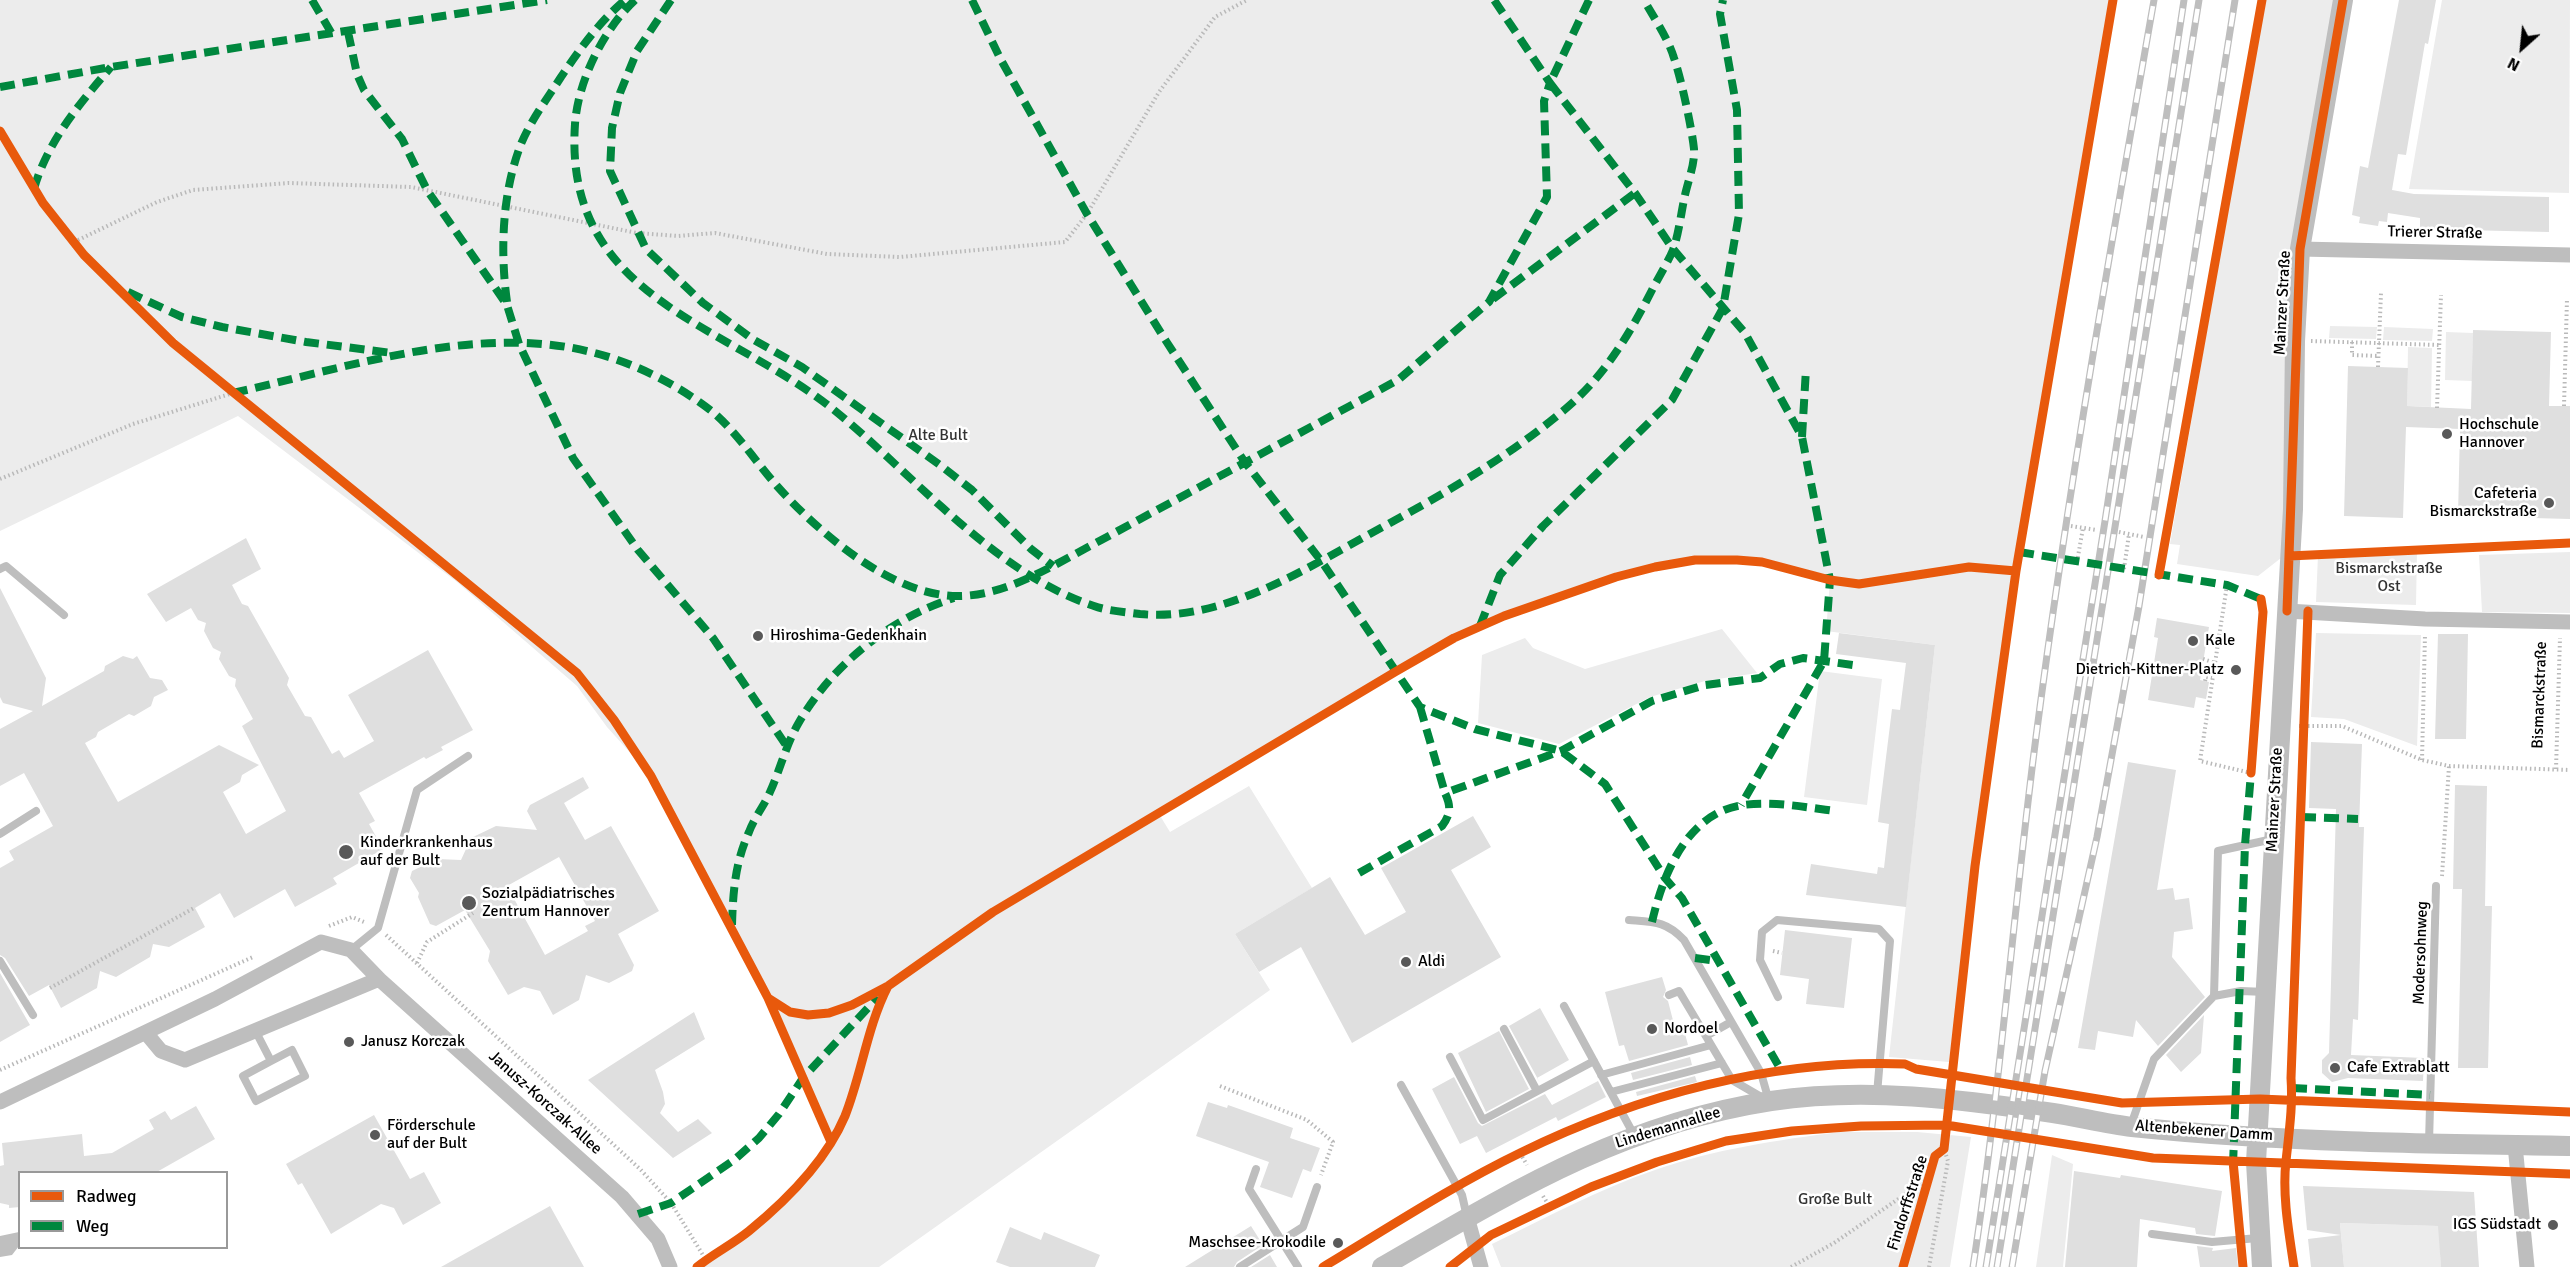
<!DOCTYPE html>
<meta charset="utf-8">
<style>
body{margin:0}
#map{position:relative;width:2570px;height:1267px;overflow:hidden;background:#fff;font-family:Signika,sans-serif}
canvas{display:block}
.legend{position:absolute;left:18px;top:1171px;width:210px;height:78px;box-sizing:border-box;background:#fff;border:2px solid #999;margin:0;padding:8px 10px;list-style:none;font-size:18px;color:#000}
.legend li{display:flex;align-items:center;gap:12px;height:30px}
.legend b{width:30px;border:2px solid #999}
.north{position:absolute;left:2492px;top:18px;width:60px;height:60px;-webkit-text-stroke:4px #fff;paint-order:stroke;rotate:207deg;font-size:16px;font-weight:700;line-height:24px;text-align:center;color:#000}
.north::after{content:'';display:block;margin:auto;width:21px;height:27px;background:#000;clip-path:polygon(50% 0,100% 100%,50% 72%,0 100%)}
</style>
<div id="map">
<canvas width="2570" height="1267"></canvas>
<ul class="legend">
<li><b style="height:8px;background:#e8590c"></b>Radweg</li>
<li><b style="height:8px;background:#00873e"></b>Weg</li>
</ul>
<div class="north">N</div>
</div>
<script>
const context = document.querySelector('canvas').getContext('2d');
context.lineJoin = 'round';
function fillPath(path, color) { context.fillStyle = color; context.fill(path, 'evenodd'); }
function stroke(path, color, width, dash) { context.strokeStyle = color; context.lineWidth = width; context.lineCap = dash ? 'butt' : 'round'; context.setLineDash(dash || []); context.stroke(path); }
function label(font, color, halo, rows, align = 'center') {
  context.font = font + ' Signika,sans-serif'; context.lineWidth = 5; context.setLineDash([]); context.textBaseline = 'middle'; context.strokeStyle = halo; context.fillStyle = color; for (const [text, x, y, turn = 0] of rows) {
    context.save(); context.translate(x, y); context.rotate((+turn || 0) * Math.PI / 180); context.textAlign = isNaN(turn) ? turn : align; if (halo) context.strokeText(text, 0, 0); context.fillText(text, 0, 0); context.restore();
  }
}
fillPath(new Path2D(`
 M0,0H2113L2014,571L1949,1062L1889,1057L1935,645L1826,631L1830,581C1799,571 1769,561 1737,560C1645,556 1537,601 1454,638L1159,814L1170,832L1249,786L1312,888L1235,934L1270,990L879,1267H697L748,1232L793,1191L831,1141L768,998L651,776L607,727L577,686L457,582L238,416L0,531Z
 M2264,0H2339L2294,247L2285,508L2281,558L2258,576L2177,564L2180,545L2170,544Z
 M2442,0H2570L2569,193L2409,189Z
 M2330,326L2377,327L2376,339L2329,338Z
 M2384,327L2433,329L2432,341L2383,340Z
 M2446,332L2473,333L2472,381L2445,380Z
 M2408,347L2432,348L2431,407L2407,406Z
 M2417,550L2416,605L2316,602L2318,555Z
 M2570,552V613L2482,612L2479,555Z
 M1722,629L1757,673L1705,681L1650,697L1559,744L1478,723L1482,655L1525,638L1533,648L1585,669Z
 M2316,633L2421,635L2417,746L2344,719L2311,717Z
 M1820,671L1882,679L1867,805L1804,797Z
 M1840,1132H1917L1971,1137L1950,1267H1501L1492,1244C1545,1218 1599,1189 1655,1170C1715,1149 1778,1140 1840,1132Z
 M2052,1155L2073,1164L2063,1267H2036Z
 M2340,1223L2439,1226L2441,1267H2344Z`), '#ececec');
fillPath(new Path2D(`
 M19,1232V1246L12,1255L0,1257V1236Z`), '#bfbfbf');
fillPath(new Path2D(`
 M2399,0H2436L2428,44L2425,43L2406,155L2398,154L2392,190L2414,194L2549,197V232L2420,229V218L2388,213L2387,222L2379,221L2378,226L2359,223L2360,217L2352,215L2360,166L2368,168Z
 M2473,330L2551,332L2549,406H2570V519L2458,516L2460,429L2406,427L2403,518L2344,516L2348,366L2408,368L2407,406L2471,409Z
 M246,538L261,569L232,585L242,604L248,606L289,678L287,685L305,716L311,717L332,754L339,750L344,758L374,741L348,695L428,650L473,730L441,747L443,750L426,759L424,757L359,793L375,821L369,824L383,849L333,878L337,884L295,907L285,889L234,918L220,893L195,908L205,927L169,947L153,944L150,957L116,977L100,971L97,988L61,1008L49,985L29,996L5,958L0,955V868L14,860L9,851L53,826L24,773L0,786V729L33,711L3,703L0,697V588L46,678L42,706L104,671L105,666L123,656L133,659L137,656L150,678L162,680L168,690L154,697L151,706L134,716L129,714L98,732L96,737L85,743L118,802L219,745L259,765L242,775L240,782L223,792L246,834L286,811L242,726L253,719L235,686L236,679L229,676L219,659L221,652L213,648L204,631L206,623L198,620L191,608L166,622L147,594Z
 M2157,618L2209,627L2200,680L2209,682L2206,699L2196,697L2194,708L2148,700L2158,638L2154,637Z
 M1839,633L1935,645L1906,907L1806,895L1811,864L1877,874L1878,867L1884,868L1889,824L1878,822L1892,709L1900,710L1906,663L1836,654Z
 M2438,634H2468L2466,739H2435Z
 M2311,742L2362,744L2359,827H2364L2358,1020L2353,1019L2351,1055L2424,1058L2423,1081L2348,1078L2332,1082L2322,1073V1060L2329,1053L2336,809L2309,808Z
 M2128,762L2176,770L2157,890L2173,888L2175,900L2189,898L2193,929L2174,932L2172,957L2205,997L2158,1046L2136,1020L2133,1037L2098,1031L2095,1050L2078,1048Z
 M583,777L589,788L564,803L585,840L611,826L659,911L618,934L634,965L632,971L609,983L586,975L579,1000L553,1015L540,991L524,987L508,995L488,961L490,951L465,910L436,926L430,924L418,897L419,893L410,878L412,871L437,859L461,860L471,838L496,826L537,830L527,811L530,805ZM559,857L595,921L585,926L588,931L545,955L507,886Z
 M2455,785L2487,786L2485,906H2492L2488,1068H2458L2462,889H2453Z
 M1473,816L1491,847L1451,870L1501,957L1352,1043L1301,947L1259,972L1235,934L1330,877L1365,935L1406,912L1381,868Z
 M1785,930L1852,938L1844,1008L1806,1004L1809,979L1780,975Z
 M0,973L30,1025L0,1042Z
 M1662,977L1666,990L1663,997L1668,1001L1676,1032L1684,1030L1688,1045L1629,1061L1624,1045L1619,1046L1605,992Z
 M1540,1008L1569,1060L1537,1078L1540,1083L1509,1026Z
 M694,1012L705,1039L655,1070L663,1092L665,1104L660,1113L678,1132L698,1119L712,1133L673,1158L588,1080Z
 M2204,1015L2201,1053L2181,1072L2166,1055Z
 M1499,1031L1529,1089L1486,1112L1458,1053Z
 M1690,1057L1692,1065L1633,1080L1631,1073Z
 M1695,1076L1697,1082L1637,1096L1636,1092Z
 M1454,1077L1478,1123L1482,1126L1545,1094L1552,1105L1598,1081L1606,1097L1558,1121L1556,1117L1486,1153L1477,1136L1460,1144L1432,1089Z
 M1208,1102L1227,1108L1228,1105L1293,1128L1290,1138L1320,1148L1311,1172L1303,1169L1292,1198L1260,1187L1269,1162L1196,1136Z
 M196,1106L215,1139L155,1173H20V1207L9,1208V1205L0,1203V1166L4,1165L2,1143L82,1134L84,1156L112,1153L154,1129L149,1120L165,1111L171,1120Z
 M374,1115L410,1179L424,1172L441,1203L403,1225L394,1208L381,1204L331,1234L302,1183L298,1185L286,1164Z
 M2074,1171L2120,1178L2121,1175L2222,1191L2215,1236L2196,1234L2195,1228L2140,1219L2137,1267H2065Z
 M2303,1186L2474,1192L2479,1267H2441L2438,1226L2340,1223L2344,1267H2311L2308,1239L2341,1235L2307,1230Z
 M550,1206L584,1267H441Z
 M1251,1226L1263,1245L1237,1262L1234,1267H1185Z
 M1010,1227L1041,1240L1044,1232L1100,1255L1095,1267H1010L996,1262Z
 M2197,1246L2213,1248L2212,1251L2236,1248L2238,1267H2200Z
 M1270,1255L1277,1267H1251Z`), '#dfdfdf');
stroke(new Path2D(`
 M74,242L157,202L193,190L289,183L411,187L637,233L678,236L715,233L827,254L900,257L1065,242L1087,214L1159,92L1215,17L1247,0
 M2311,341L2439,345
 M2352,342V355L2379,356
 M2378,367L2381,293
 M2564,406L2567,299
 M2437,408L2441,295
 M0,479L133,424L233,393
 M2071,526L2097,530
 M2119,532L2144,537
 M2077,562L2083,528
 M2124,569L2129,534
 M2227,585L2200,761L2251,773
 M2203,659L2215,663
 M2205,681L2206,677L2212,678
 M2299,726H2342L2422,760L2449,766L2570,770
 M2422,760L2425,635
 M2556,769L2560,638
 M2442,876L2449,766
 M329,926L352,917L364,922
 M386,935L640,1169L671,1203L706,1260
 M1773,951L1782,953
 M417,963L427,942L473,913
 M50,988L194,908
 M0,1070L253,957
 M1220,1086L1307,1120L1333,1142L1321,1175
 M1520,1153L1527,1165
 M1543,1196L1550,1207
 M1791,1267L1834,1243L1929,1178
 M1929,1267L1948,1161L1944,1149`), '#b9b9b9', 4, [1.5, 3]);
stroke(new Path2D(`
 M0,569L6,566L64,615
 M0,834L36,811
 M1629,920C1654,922 1666,921 1684,940L1761,1073L1769,1101
 M351,950L378,928L417,790L468,756
 M0,961L33,1015
 M1669,995L1679,991L1732,1080L1763,1098
 M2214,996L2218,851L2273,839
 M1778,997L1760,960L1762,932L1777,920L1879,929L1890,941L1877,1094
 M1564,1006L1634,1135
 M1504,1029L1537,1091
 M256,1032L271,1061L243,1076L256,1101L305,1076L292,1050L271,1061
 M1706,1036L1731,1022
 M1450,1057L1483,1120L1594,1061
 M1601,1075L1711,1045
 M1401,1085L1462,1195L1467,1217
 M1611,1092L1722,1063
 M2131,1125L2154,1059L2214,996L2241,991L2266,992
 M2429,1143L2436,886
 M1256,1169L1249,1189L1298,1267
 M2152,1234L2212,1242L2258,1238
 M1240,1267L1303,1227L1317,1187`), '#bebebe', 8);
stroke(new Path2D(`
 M2300,249L2570,255
 M2287,611L2425,619L2570,622
 M146,1033L161,1051L185,1060L379,979
 M0,1102L215,999L321,942L351,950L379,979L622,1197L658,1239L670,1267
 M2515,1145L2527,1267
 M1467,1217L1481,1267`), '#bebebe', 15);
stroke(new Path2D(`
 M1382,1267C1510,1193 1621,1124 1771,1101C1866,1087 1959,1099 2053,1113C2079,1117 2106,1124 2132,1127C2277,1142 2425,1144 2570,1146
 M2262,1267L2256,1162L2293,509L2295,341L2300,249L2343,0`), '#bebebe', 20);
const rail = new Path2D(`
 M1973,1267C2000,1091 2013,914 2036,737C2068,490 2111,245 2154,0
 M1986,1267L2105,521L2184,0
 M1997,1267L2199,0
 M2012,1267L2045,1071L2097,837L2139,606L2235,0`);
stroke(rail, '#bebebe', 7);
stroke(rail, '#fff', 4.5, [14]);
stroke(new Path2D(`
 M312,0L332,34
 M635,0C603,30 578,81 575,124C563,299 726,323 834,410C913,474 995,574 1094,606C1108,611 1125,612 1140,614C1219,622 1299,573 1366,536C1435,499 1503,461 1563,411C1603,378 1628,337 1651,292C1658,278 1667,264 1673,250C1679,233 1681,213 1685,195C1688,181 1695,164 1694,149C1692,129 1681,78 1674,58C1668,38 1654,18 1644,0
 M671,0L637,51L620,93L612,128L610,171L646,249L703,303L754,340L802,367L940,465L972,490L1031,549L1053,566
 M972,0L1001,60L1087,214L1166,341L1244,461L1322,562L1420,707L1475,729L1561,751L1605,784L1665,878L1682,898L1781,1070
 M1589,0L1550,83L1635,193L1673,249L1745,333L1802,437L1830,580L1824,661L1741,805
 M348,32L357,74L364,90L402,139L427,190L507,305L519,344L573,458L638,550L713,638L788,748
 M0,87L111,67L547,0
 M34,189C47,142 80,103 111,67
 M128,292L182,317L222,327L306,342L392,353
 M1493,299L1635,193
 M507,302C500,251 502,193 521,144C531,120 547,99 561,77C580,49 599,22 625,0
 M233,393C346,368 480,322 595,353C637,364 680,386 714,413C738,434 756,462 777,486C819,533 892,596 958,596C992,596 1024,581 1053,566L1398,380L1489,302L1547,197L1544,101L1550,83L1494,0
 M1802,437L1806,369
 M2019,552L2227,585L2261,599
 M1480,626L1500,575L1543,526L1672,400L1723,308L1739,214L1737,110L1720,14L1723,0
 M1420,707L1445,793
 M2301,817L2358,819
 M1359,873L1442,826C1451,814 1451,806 1445,793L1561,751L1652,701L1705,685L1760,678L1780,664L1803,658L1853,665
 M1652,922C1663,874 1687,813 1743,805C1773,801 1804,807 1835,811
 M732,925C733,892 735,863 749,832C754,818 764,806 770,792C780,770 786,745 798,724C831,666 890,618 954,598
 M1695,958L1718,961
 M2292,1088L2430,1095
 M2233,1165L2245,845L2251,773
 M638,1214L671,1203L734,1160L759,1138L779,1114L803,1078L878,997`), '#00873e', 8, [15, 8]);
stroke(new Path2D(`
 M0,131L43,203L84,255L173,343L577,673L614,720L651,776L768,998L831,1142
 M2289,556L2570,543
 M2159,575L2262,0
 M2287,611L2300,249L2343,0
 M2251,773L2263,612L2261,599
 M768,998L790,1012L808,1015L829,1013L852,1005L888,986L993,912L1395,672L1454,638L1504,616L1616,577L1655,567L1695,560H1737L1762,562L1830,580L1859,584L1969,567L2016,571
 M2233,1161L2243,1267
 M697,1267C713,1254 733,1244 749,1231C787,1200 826,1161 845,1116C862,1073 867,1027 888,986
 M1323,1267C1388,1228 1452,1186 1520,1153C1638,1095 1772,1059 1905,1064L1916,1069L2122,1103L2260,1099L2570,1112
 M1450,1267L1491,1235L1591,1187L1657,1162L1726,1141L1792,1131L1861,1126L1946,1125L2153,1158L2570,1174
 M1903,1267L1935,1156L1944,1149L1975,866L2016,571L2113,0
 M2294,1267C2289,1233 2282,1195 2286,1161C2289,1132 2293,1107 2291,1078L2308,611`), '#e8590c', 9);
for (const [x, y, r, color] of [
 [2447,434,6,"#595959"],
 [2549,503,6,"#595959"],
 [758,636,6,"#595959"],
 [2193,641,6,"#595959"],
 [2236,670,6,"#595959"],
 [346,852,8,"#595959"],
 [469,903,8,"#595959"],
 [1406,962,6,"#595959"],
 [1652,1029,6,"#595959"],
 [349,1042,6,"#595959"],
 [2335,1068,6,"#595959"],
 [375,1135,6,"#595959"],
 [2553,1225,6,"#595959"],
 [1338,1243,6,"#595959"]
]) { const dot = new Path2D(); dot.arc(x, y, r, 0, 2 * Math.PI); context.fillStyle = color; context.fill(dot); stroke(dot, '#fff', 2); }
label('16px', '#000', '#fff', [
 ["Trierer Straße",2435,233,1],
 ["Mainzer Straße",2283,303,-87],
 ["Bismarckstraße",2540,695,-88],
 ["Mainzer Straße",2275,800,-87],
 ["Modersohnweg",2421,953,-88],
 ["Janusz-Korczak-Allee",545,1103,42],
 ["Lindemannallee",1668,1128,-17],
 ["Altenbekener Damm",2204,1131,4],
 ["Findorffstraße",1908,1203,-72]
]);
label('16px', '#000', '#fff', [
 ["Hochschule",2459,425],
 ["Hannover",2459,443],
 ["Cafeteria",2537,494,"right"],
 ["Bismarckstraße",2537,512,"right"],
 ["Hiroshima-Gedenkhain",770,636],
 ["Kale",2205,641],
 ["Dietrich-Kittner-Platz",2224,670,"right"],
 ["Kinderkrankenhaus",360,843],
 ["auf der Bult",360,861],
 ["Sozialpädiatrisches",482,894],
 ["Zentrum Hannover",482,912],
 ["Aldi",1418,962],
 ["Nordoel",1664,1029],
 ["Janusz Korczak",361,1042],
 ["Cafe Extrablatt",2347,1068],
 ["Förderschule",387,1126],
 ["auf der Bult",387,1144],
 ["IGS Südstadt",2541,1225,"right"],
 ["Maschsee-Krokodile",1326,1243,"right"]
], 'left');
label('16px', '#333', '#fff', [
 ["Alte Bult",938,436],
 ["Bismarckstraße",2389,569],
 ["Ost",2389,587],
 ["Große Bult",1835,1200]
]);
</script>
